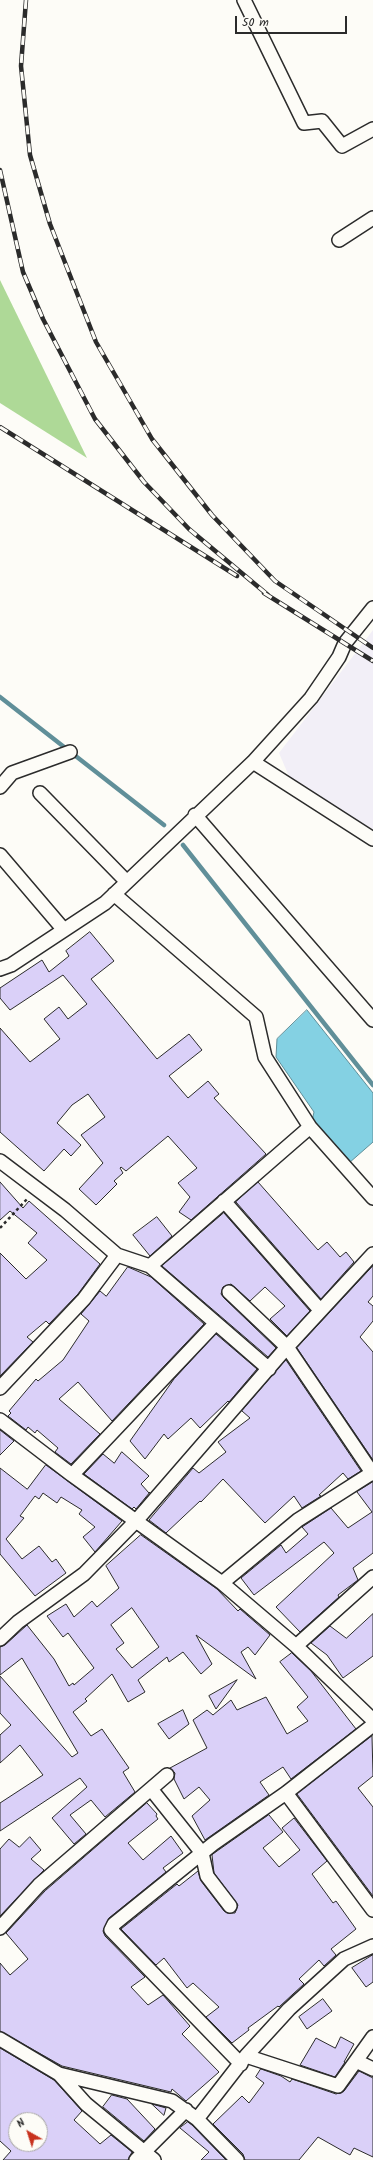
<!DOCTYPE html>
<style>
body{margin:0}
#map{position:relative;width:373px;height:2160px;overflow:hidden;background:#fdfcf7;font-family:Kalam,sans-serif}
canvas{display:block}
.north{position:absolute;left:8px;top:2112px;width:40px;height:40px;box-sizing:border-box;background:#fdfcf7;border:1px solid #a9a8a5;border-radius:50%;rotate:321deg;font-size:11px;font-weight:700;line-height:16px;text-align:center;color:#2b2b2b}
.north::after{content:'';display:block;margin:auto;width:14px;height:18px;background:#c8321e;clip-path:polygon(50% 0,100% 100%,50% 72%,0 100%)}
.scale{position:absolute;left:235px;top:16px;width:112px;height:18px;box-sizing:border-box;border:2px solid #2b2b2b;border-top:0;padding-left:5px;font-size:12px;line-height:14px;white-space:nowrap;color:#2b2b2b;-webkit-text-stroke:3px #fdfcf7;paint-order:stroke}
</style>
<div id="map">
<canvas width="373" height="2160"></canvas>
<div class="north">N</div>
<div class="scale">50 m</div>
</div>
<script>
const context = document.querySelector('canvas').getContext('2d');
context.lineJoin = 'round';
function fillPath(path, color) { context.fillStyle = color; context.fill(path, 'evenodd'); }
function stroke(path, color, width, dash) { context.strokeStyle = color; context.lineWidth = width; context.lineCap = dash ? 'butt' : 'round'; context.setLineDash(dash || []); context.stroke(path); }
fillPath(new Path2D(`
 M373,630V829L294,788L279,753Z`), '#f2eff7');
fillPath(new Path2D(`
 M0,280L87,458L0,403Z`), '#aed997');
const water = new Path2D(`
 M307,1010L373,1093V1142L349,1163L312,1121L314,1112L276,1057L277,1039Z`);
fillPath(water, '#84d1e3');
stroke(water, '#608f99', 1);
stroke(new Path2D(`
 M0,697L164,825
 M183,845L373,1085`), '#608f99', 4.5);
const building = new Path2D(`
 M90,932L114,961L91,979L157,1059L189,1034L202,1050L169,1076L188,1098L208,1081L219,1094L214,1098L266,1154L191,1220L179,1212L190,1197L178,1183L197,1168L168,1136L126,1171L121,1167L120,1168L123,1173L114,1181L117,1184L96,1205L79,1189L103,1163L81,1135L105,1117L88,1094L72,1105L57,1123L81,1145L71,1156L64,1149L44,1171L0,1132V1028L30,1062L60,1039L44,1019L59,1007L68,1019L87,1004L63,975L10,1010L0,998V988L42,960L49,972L69,956L66,951Z
 M0,1182L23,1208L29,1201L100,1264L78,1294L50,1323L49,1324L46,1321L27,1337L33,1342L0,1376V1253L26,1279L47,1260L28,1243L37,1233L10,1211L0,1220Z
 M258,1182L318,1250L327,1242L340,1257L346,1252L354,1262L321,1299L236,1202Z
 M224,1213L310,1311L287,1336L270,1319L285,1306L265,1287L250,1301L231,1284L223,1287L221,1294L224,1298L276,1348L268,1357L162,1266Z
 M157,1217L172,1236L150,1256L133,1235Z
 M373,1266V1296L368,1302L373,1306V1321L360,1337L373,1352V1460L297,1348Z
 M128,1267L151,1277L204,1324L112,1421L78,1382L59,1399L100,1434L71,1464L55,1452L58,1448L37,1430L35,1433L28,1427L26,1430L8,1416L11,1413L9,1411L36,1379L38,1381L63,1360L89,1321L81,1314L100,1291L106,1296Z
 M216,1334L257,1369L229,1402L228,1401L200,1428L191,1418L168,1439L164,1434L145,1459L130,1441L174,1379Z
 M286,1360L361,1471L348,1479L343,1473L319,1495L321,1496L302,1508L294,1496L265,1523L223,1479L201,1502L200,1501L166,1533L149,1520L193,1468L199,1473L226,1452L218,1442L250,1418L242,1411Z
 M0,1430L14,1441L0,1455Z
 M122,1452L149,1476L141,1484L149,1493L150,1492L136,1509L134,1507L132,1509L84,1474L103,1454L114,1463Z
 M46,1465L122,1521L95,1552L83,1537L95,1527L79,1514L82,1510L61,1497L57,1503L43,1493L39,1499L35,1496L20,1516L24,1518L6,1539L22,1559L39,1546L52,1562L56,1559L66,1573L35,1596L0,1554V1468L27,1489Z
 M373,1482V1553L353,1568L358,1580L338,1595L339,1597L300,1632L276,1607L334,1553L324,1542L254,1595L241,1578L281,1545L286,1553L308,1534L302,1527L331,1508L348,1528L372,1512L357,1492Z
 M141,1535L217,1589L238,1611L240,1609L270,1635L255,1655L248,1647L241,1652L256,1679L196,1635L212,1664L201,1674L183,1652L169,1662L167,1657L138,1680L145,1692L128,1702L112,1674L85,1699L87,1701L73,1712L91,1736L102,1729L129,1768L123,1772L135,1792L105,1817L91,1800L70,1815L86,1834L74,1844L52,1818L87,1787L80,1778L0,1831V1803L43,1775L20,1745L0,1763V1735L11,1725L0,1713V1676L72,1757L78,1753L22,1658L0,1675V1647L5,1645L27,1625L54,1659L69,1686L73,1683L74,1685L94,1668L68,1633L63,1637L47,1616L66,1604L74,1617L92,1601L97,1607L119,1588L106,1566ZM132,1608L159,1647L132,1668L116,1649L124,1643L111,1625Z
 M373,1614V1656L343,1678L327,1655L311,1643L330,1626L346,1638Z
 M292,1653L311,1671L356,1729L291,1779L283,1767L260,1782L269,1795L205,1840L192,1816L210,1800L199,1787L184,1799L174,1779L175,1773L170,1768L207,1748L193,1720L207,1710L213,1715L231,1700L237,1710L266,1697L287,1734L308,1721L297,1707L308,1697L280,1662Z
 M237,1680L216,1709L209,1696Z
 M183,1710L189,1724L169,1739L158,1724Z
 M372,1736L373,1776L358,1788L373,1807V1896L297,1794Z
 M147,1803L157,1814L156,1816L158,1819L128,1843L143,1860L171,1836L183,1853L163,1868L166,1872L109,1918L103,1931L105,1936L145,1977L131,1987L148,2005L163,1995L190,2026L182,2034L219,2072L186,2101L172,2089L171,2092L62,2066L0,2031V1963L10,1975L28,1959L6,1933L45,1891Z
 M269,1815L283,1832L263,1848L279,1867L300,1850L282,1828L294,1818L327,1861L312,1874L333,1903L336,1901L356,1929L331,1949L336,1955L324,1966L319,1960L299,1979L304,1984L293,1994L279,2007L278,2006L248,2028L249,2030L232,2043L206,2017L219,2007L193,1983L187,1988L164,1958L156,1965L121,1929L177,1884L179,1886L198,1871L201,1881L224,1911L227,1913H235L238,1905L214,1873L212,1855Z
 M30,1837L41,1850L31,1859L44,1870L0,1916V1849L9,1839L19,1847Z
 M373,1955V1982L366,1987L352,1968Z
 M323,1999L332,2011L307,2029L299,2017Z
 M341,2037L354,2044L344,2062H345L335,2077L300,2065L316,2038L335,2048Z
 M0,2048L54,2080L82,2111L74,2120L100,2144L111,2135L132,2152L128,2160H3L11,2151L0,2141ZM16,2120H40V2144H16Z
 M261,2069L281,2076L290,2082L292,2079L336,2094L344,2091L359,2071L373,2078V2157L354,2148L350,2155L318,2137L299,2160H245L243,2154L213,2124L242,2096L249,2103L264,2083L256,2077Z
 M112,2095L127,2099L155,2129L144,2141L103,2107Z
 M152,2104L166,2108L164,2115Z
 M188,2122L192,2125L226,2160H201L209,2152L180,2128Z`);
fillPath(building, '#dad0f8');
stroke(building, '#2b2b2b', 1);
const street = new Path2D(`
 M244,0L304,123L322,121L342,146L373,129
 M339,240L373,218
 M253,762L373,839
 M0,787L12,773L70,752
 M40,793L127,882
 M195,815L373,1020
 M0,855L64,930
 M114,894L256,1017L265,1057L310,1127L150,1266
 M0,969L11,965L105,903L253,762L311,698L339,657L345,643L373,608
 M310,1127L373,1198
 M0,1161L65,1210L117,1255L84,1299L0,1388
 M224,1201L320,1310
 M117,1255L150,1266L269,1369
 M229,1292L287,1347L373,1474
 M0,1420L72,1475L222,1583L296,1646L373,1720
 M72,1475L216,1323
 M222,1583L298,1520L372,1473
 M0,1639L18,1622L84,1574L136,1521L287,1347L373,1254
 M296,1646L373,1577
 M151,1789L202,1853L207,1876L230,1906
 M286,1793L373,1910
 M0,1928L39,1885L167,1775
 M0,2039L59,2074L86,2104L154,2160
 M246,2056L338,2086L373,2037
 M356,2061L373,2069
 M241,2064L111,1930L114,1924L213,1844L286,1793L373,1725
 M59,2074L172,2101L197,2119L237,2160
 M197,2119L246,2056L289,2009L344,1959L373,1946
 M136,2160L186,2110`);
stroke(street, '#2b2b2b', 16);
stroke(new Path2D(`
 M0,1228L28,1198`), '#2b2b2b', 2.5, [3, 3]);
stroke(street, '#fdfcf7', 13);
const rail = new Path2D(`
 M26,0L21,66L30,155L50,224L96,342L152,439L212,515L275,581L373,648
 M0,170L23,272L43,319L95,419L144,482L189,529L268,595
 M0,427L237,576
 M264,593L373,661`);
stroke(rail, '#2b2b2b', 4.5);
stroke(rail, '#fdfcf7', 3, [9]);
</script>
